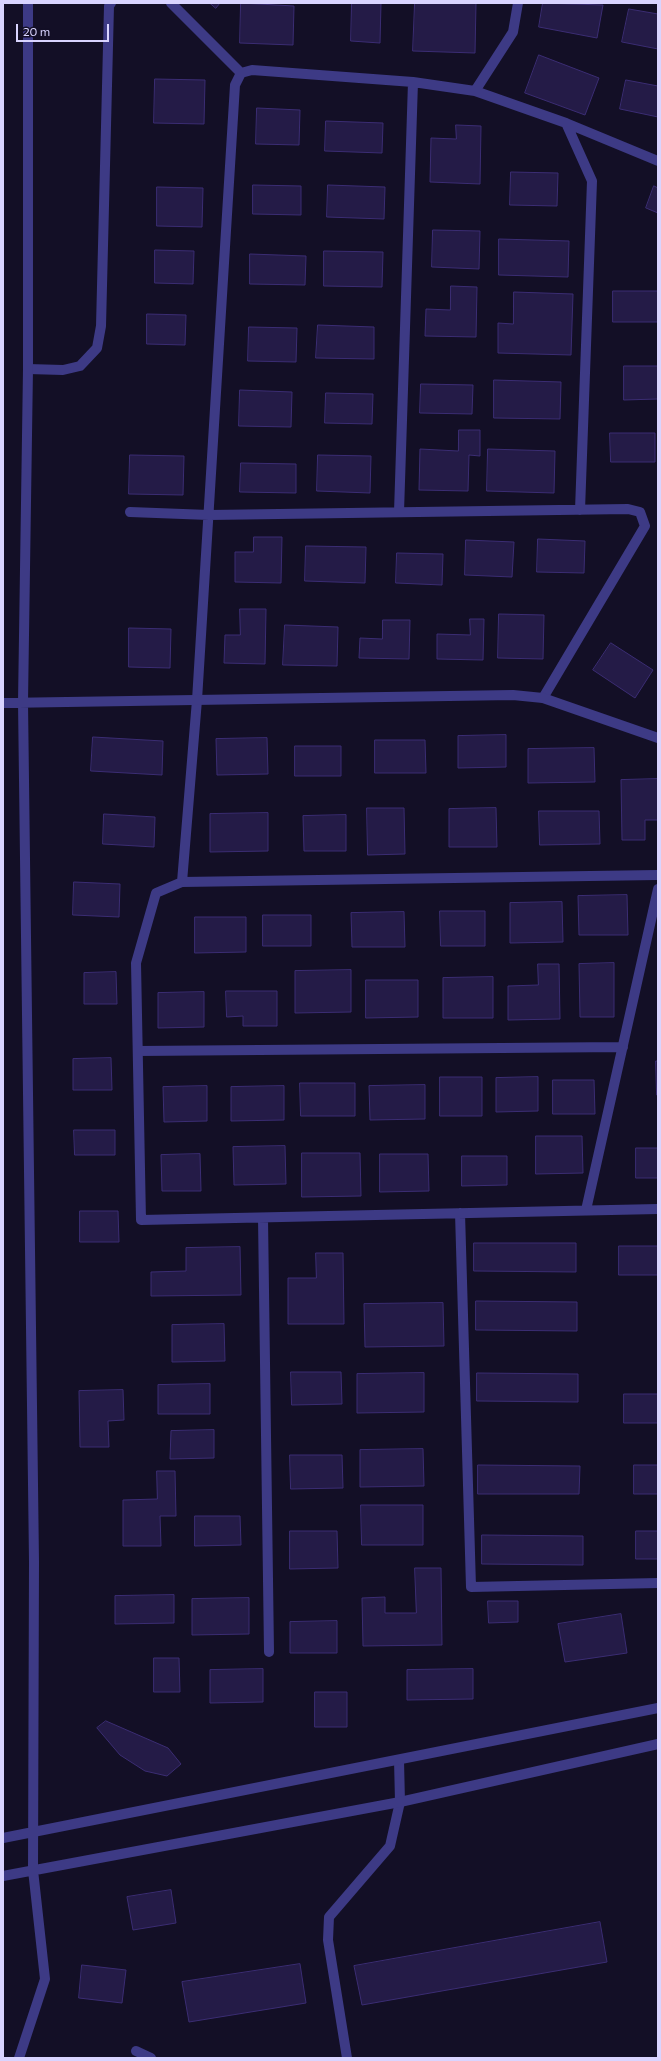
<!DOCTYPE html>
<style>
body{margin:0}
#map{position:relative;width:661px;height:2061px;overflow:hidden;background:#130f26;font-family:Commissioner,sans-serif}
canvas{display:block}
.frame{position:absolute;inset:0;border:4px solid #d9d4ff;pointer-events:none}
.scale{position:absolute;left:16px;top:24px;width:93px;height:18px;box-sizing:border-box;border:2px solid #d9d4ff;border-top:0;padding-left:5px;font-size:12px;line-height:14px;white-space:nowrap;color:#d9d4ff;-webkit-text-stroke:3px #130f26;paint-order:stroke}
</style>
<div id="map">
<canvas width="661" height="2061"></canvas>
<div class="frame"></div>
<div class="scale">20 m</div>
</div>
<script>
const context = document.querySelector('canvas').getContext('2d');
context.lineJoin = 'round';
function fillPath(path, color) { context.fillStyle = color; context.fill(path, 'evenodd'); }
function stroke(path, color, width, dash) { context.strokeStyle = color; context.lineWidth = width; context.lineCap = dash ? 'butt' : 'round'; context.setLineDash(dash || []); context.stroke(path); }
const building = new Path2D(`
 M210,3H220L216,8Z
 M241,3L294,6L293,45L240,43Z
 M352,3H381L380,43L351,41Z
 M415,3H476L475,53L413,51Z
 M543,3L603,5L597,38L539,27Z
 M629,9L658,14V49L622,42Z
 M539,55L599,78L585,115L525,93Z
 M155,79L205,80L204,124L154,123Z
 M626,80L658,86V117L620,109Z
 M257,108L300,110L299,145L256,144Z
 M326,121L383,123L382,153L325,151Z
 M456,125L481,126L480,184L430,182L431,138L456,139Z
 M511,172L558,173L557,206L510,205Z
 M253,185L301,186V215L253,214Z
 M328,185L385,187L384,219L327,217Z
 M654,186L658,188V213L646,208Z
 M157,187L203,188L202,227L157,226Z
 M433,230L480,231L479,269L432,267Z
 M499,239L569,241L568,277L499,275Z
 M155,250L194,251L193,284L155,283Z
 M324,251L383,252L382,287L324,286Z
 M250,254L306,256L305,285L250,284Z
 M451,286L477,287L476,337L425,336L426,309L450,310Z
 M613,291H658V322H613Z
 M514,292L573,294L571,355L498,353V323L513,324Z
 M147,314L186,315L185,345L147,344Z
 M318,325L374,327V359L316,358Z
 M249,327L297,328L296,362L248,361Z
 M624,366H658V399L624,400Z
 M494,380L561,382L560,419L494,418Z
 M421,384L473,385L472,414L420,413Z
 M240,390L292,392L291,427L239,426Z
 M326,393L373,394L372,424L325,423Z
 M459,430H480V456L469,455L468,491L419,490L420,449L458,451Z
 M610,433H655V462H611Z
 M488,449L555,451L554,493L487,491Z
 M130,455L184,456L183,495L129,494Z
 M318,455L371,456L370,493L317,491Z
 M241,463L296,464V493L240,492Z
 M254,537H282L281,583L235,582V552H253Z
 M538,539L585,541L584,573L537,572Z
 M466,540L514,542L512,577L465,575Z
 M306,546L366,547L365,583L305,581Z
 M397,553L443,554L442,585L396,583Z
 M240,609H266L265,664L224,663L225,635H240Z
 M499,614L544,615L543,659L498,658Z
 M470,619H484L483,660L437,659V634L470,635Z
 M383,620H410L409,659L359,658L360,638L382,639Z
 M285,625L338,627L337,666L283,665Z
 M129,628L171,629L170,668L129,667Z
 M611,643L653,670L635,698L593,670Z
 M506,735V767L458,768V736Z
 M93,737L163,741L162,775L91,771Z
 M267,738L268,774L217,775L216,739Z
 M375,740H425L426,773H375Z
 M295,746H341V776H295Z
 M594,748L595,782L528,783V749Z
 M658,779V820H645V840H622L621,780Z
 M367,808H404L405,854L368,855Z
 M496,808L497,847H449V809Z
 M539,811H599L600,844L540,845Z
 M268,813V851L210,852V814Z
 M104,814L155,817L154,847L103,844Z
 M346,815V851H304L303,816Z
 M74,882L120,884L119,917L73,915Z
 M627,895L628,935H579L578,896Z
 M562,902L563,942L510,943V903Z
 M440,911H485V946H441Z
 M404,912L405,947H352L351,913Z
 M263,915H311V946H263Z
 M195,917H246V952L195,953Z
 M614,963V1017H580L579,964Z
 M538,964H559L560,1019L508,1020V986L538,985Z
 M351,970V1012L295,1013V971Z
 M116,972L117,1004H84V973Z
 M493,977V1018H443V978Z
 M366,980H418V1017L366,1018Z
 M226,991H277V1026H243V1016L227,1017Z
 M204,992V1027L158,1028V993Z
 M111,1058L112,1090H73V1059Z
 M656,1061H658V1095H657Z
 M440,1077H482V1116H440Z
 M538,1077V1111L496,1112V1078Z
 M553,1080H594L595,1114H553Z
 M300,1083H355V1116H301Z
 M425,1085V1119L370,1120L369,1086Z
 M207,1086V1121L164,1122L163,1087Z
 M284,1086V1120L231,1121V1087Z
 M74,1130H115V1155H75Z
 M536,1136H582L583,1173L536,1174Z
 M285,1146L286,1184L234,1185L233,1147Z
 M636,1148H658V1178H636Z
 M302,1153H360L361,1196L302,1197Z
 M200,1154L201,1191H162L161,1155Z
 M380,1154H428L429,1191L380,1192Z
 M462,1156H507V1185L462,1186Z
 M80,1211H118L119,1242H80Z
 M474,1243H576V1272L474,1271Z
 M619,1246H658V1275H619Z
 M240,1247L241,1295L151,1296V1272L186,1271V1248Z
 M316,1253H343L344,1324H288V1278H316Z
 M476,1301L577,1302V1331L476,1330Z
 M443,1303L444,1346L365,1347L364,1304Z
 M224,1324L225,1361L172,1362V1325Z
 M291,1372H341L342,1404L292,1405Z
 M424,1373V1412L357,1413V1374Z
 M477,1373L578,1374V1402L477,1401Z
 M210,1384V1414H158V1385Z
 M123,1390L124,1420L108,1421L109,1447H80L79,1391Z
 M624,1394H658V1423H624Z
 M214,1430V1458L170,1459L171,1431Z
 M423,1449L424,1486L360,1487V1450Z
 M290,1455H342L343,1488L291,1489Z
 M478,1465L580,1466L579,1494H478Z
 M634,1465H658V1494H634Z
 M157,1471H175L176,1516H160L161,1546H123V1500L157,1499Z
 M361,1505H423V1545H362Z
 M195,1516H240L241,1545L195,1546Z
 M290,1531H337L338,1568L290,1569Z
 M636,1531H658V1559H636Z
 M482,1535L583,1536V1565L482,1564Z
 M415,1568H441L442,1645L363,1646L362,1598L385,1597V1613H416Z
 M174,1595V1623L115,1624V1596Z
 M249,1598V1634L192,1635V1599Z
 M488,1601H518V1622L489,1623Z
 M621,1614L627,1653L565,1662L558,1624Z
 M337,1621V1653H290V1622Z
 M154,1658H179L180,1692H154Z
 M263,1669V1702L210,1703V1670Z
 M473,1669V1699L407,1700V1670Z
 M315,1692H347V1727H315Z
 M106,1721L168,1748L181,1764L167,1776L145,1771L120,1755L97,1728Z
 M171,1890L176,1923L133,1930L127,1897Z
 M600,1922L607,1962L362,2005L354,1966Z
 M300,1964L306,2003L189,2022L182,1982Z
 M82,1965L126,1970L122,2003L79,1998Z`);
fillPath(building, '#241b47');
stroke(building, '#3b2d73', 1);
stroke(new Path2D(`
 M171,3L241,73
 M475,91L513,32L518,3
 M566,123L592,181L580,510
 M658,161L566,123L475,91L413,82L252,70L241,73L235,85L197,700L182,882L156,893L136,963L141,1220L658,1209
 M28,369L63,370L80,366L97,348L101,326L109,6L111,3
 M130,512L209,515L628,509L640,512L645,526L543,698
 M399,512L413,82
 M182,882L658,875
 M138,1051L623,1047
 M586,1210L658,889
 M460,1213L471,1587L658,1583
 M263,1218L269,1652
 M136,2051L151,2058
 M347,2058L328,1940L329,1917L390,1846L400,1802L399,1760`), '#3d3a85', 10);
stroke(new Path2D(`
 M3,703L513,695L543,698L658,738
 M3,1838L658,1708
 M3,1876L400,1802L658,1744
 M19,2058L45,1979L33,1870L34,1562L23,702L28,369V3`), '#3d3a85', 10);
</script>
